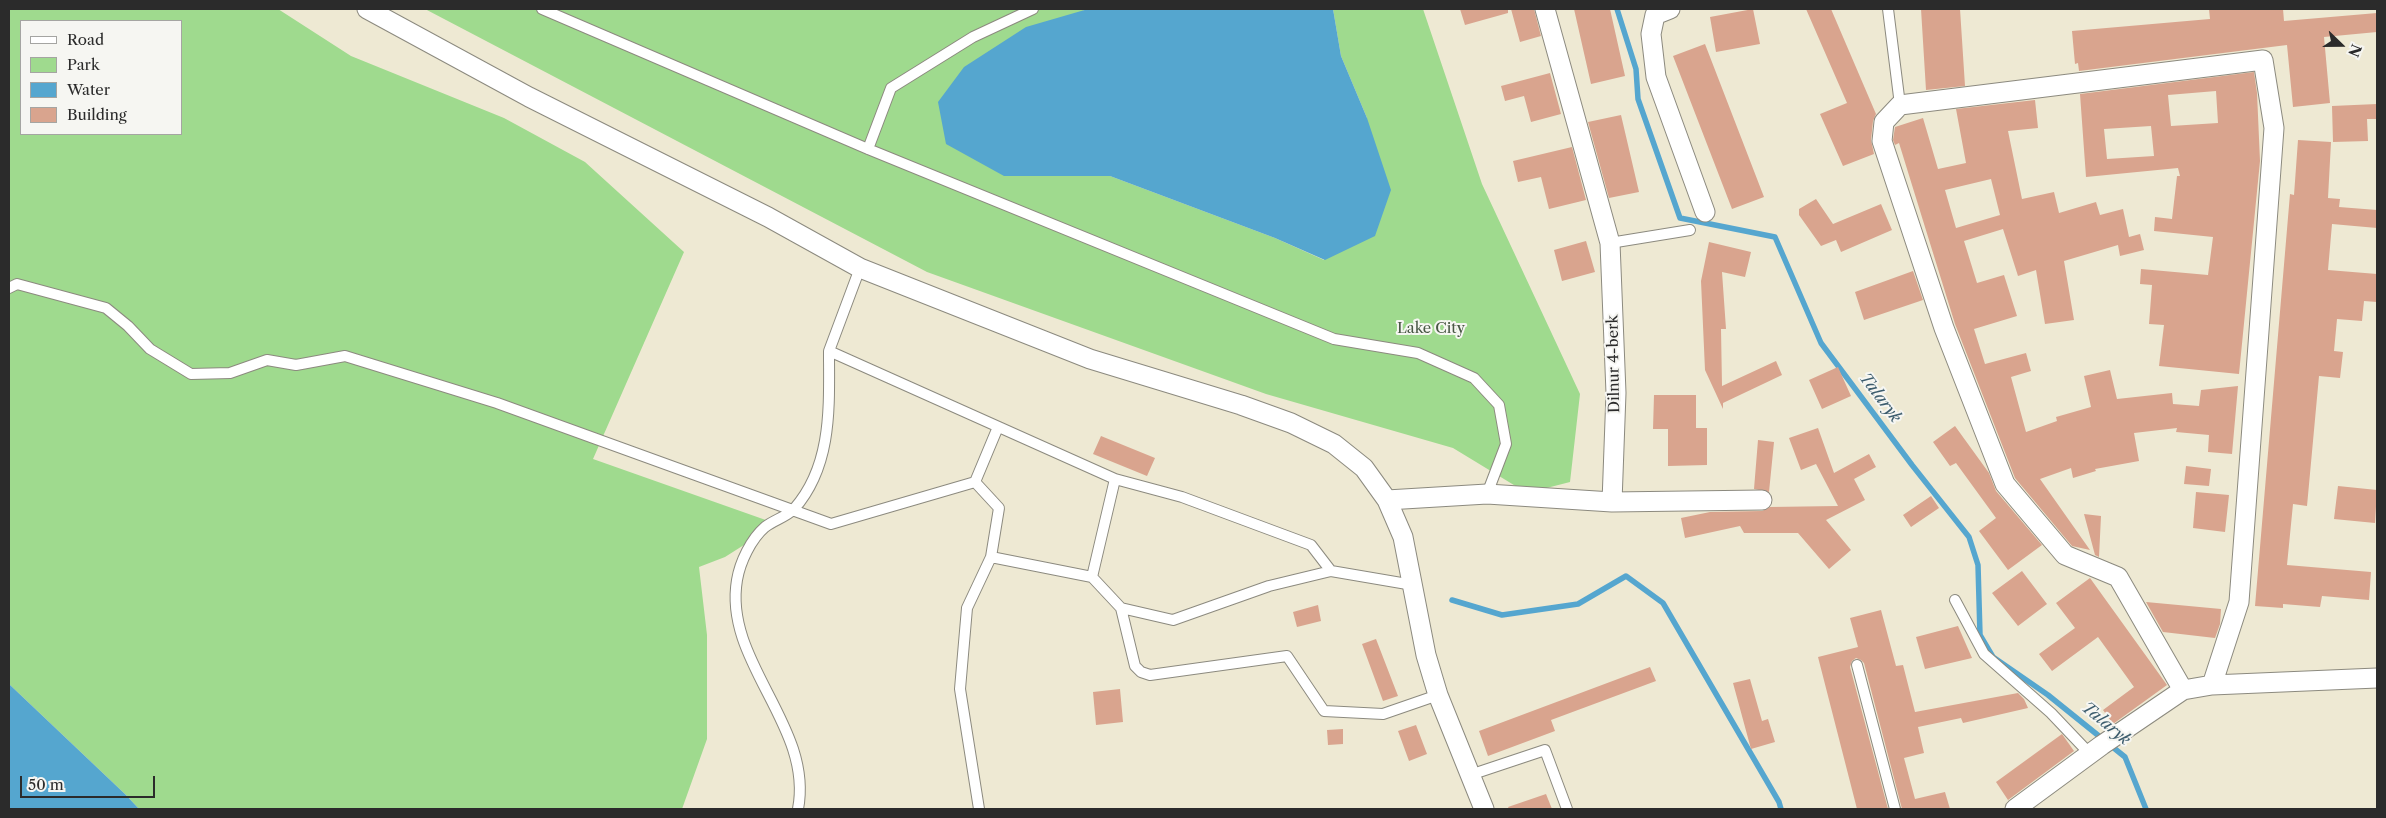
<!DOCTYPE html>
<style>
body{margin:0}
#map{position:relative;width:2386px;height:818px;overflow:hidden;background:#eee9d3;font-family:"Libre Caslon Text",serif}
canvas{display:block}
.frame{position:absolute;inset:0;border:10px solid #2b2b2b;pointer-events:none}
.legend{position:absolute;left:20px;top:20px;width:162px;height:115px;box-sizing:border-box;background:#f6f6f2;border:1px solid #a5a5a2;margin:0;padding:6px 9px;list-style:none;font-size:15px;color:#2b2b2b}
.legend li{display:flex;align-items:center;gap:10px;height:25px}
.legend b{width:25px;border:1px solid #a5a5a2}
.north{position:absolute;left:2316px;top:20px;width:50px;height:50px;-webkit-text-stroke:4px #f6f6f2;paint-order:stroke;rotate:112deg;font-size:14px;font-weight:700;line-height:20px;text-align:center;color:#2b2b2b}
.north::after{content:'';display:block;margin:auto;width:18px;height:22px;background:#2b2b2b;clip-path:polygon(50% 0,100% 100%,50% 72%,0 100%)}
.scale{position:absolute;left:20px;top:776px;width:135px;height:22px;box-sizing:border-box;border:2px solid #2b2b2b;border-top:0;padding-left:6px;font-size:15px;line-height:18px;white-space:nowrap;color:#2b2b2b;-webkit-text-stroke:4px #f6f6f2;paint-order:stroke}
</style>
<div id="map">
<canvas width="2386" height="818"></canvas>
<div class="frame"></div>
<ul class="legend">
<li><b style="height:6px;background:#fff"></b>Road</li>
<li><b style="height:14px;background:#9fda8e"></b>Park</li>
<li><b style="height:14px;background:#55a6cf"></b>Water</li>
<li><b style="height:14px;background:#d9a48e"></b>Building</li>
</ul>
<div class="north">N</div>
<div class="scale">50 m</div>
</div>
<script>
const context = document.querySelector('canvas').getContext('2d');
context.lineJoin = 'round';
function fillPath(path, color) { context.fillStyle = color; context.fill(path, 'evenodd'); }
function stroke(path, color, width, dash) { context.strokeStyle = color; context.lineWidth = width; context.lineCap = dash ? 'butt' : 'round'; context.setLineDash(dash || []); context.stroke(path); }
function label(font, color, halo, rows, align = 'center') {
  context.font = font + ' "Libre Caslon Text",serif'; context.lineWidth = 4; context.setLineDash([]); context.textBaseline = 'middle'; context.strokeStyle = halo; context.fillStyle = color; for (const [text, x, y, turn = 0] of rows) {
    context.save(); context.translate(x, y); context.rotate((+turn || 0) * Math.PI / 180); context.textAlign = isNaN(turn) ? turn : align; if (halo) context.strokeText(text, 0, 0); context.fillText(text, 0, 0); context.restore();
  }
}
fillPath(new Path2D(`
 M9,9H278L351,56L504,118L585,162L684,252L593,459L777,524L725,557L699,567L707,635V739L682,809H139L126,795L9,684ZM21,21H181V134H21Z
 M425,9H1088L1084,10L1004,176H1110L1275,238L1324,260L1367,118L1341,56L1333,9H1423L1482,184L1580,394L1570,482L1527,493L1453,448L1266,394L927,272Z`), '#9fda8e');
fillPath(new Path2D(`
 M1088,9H1333L1341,56L1367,118L1391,190L1375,236L1325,260L1275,238L1110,176H1004L946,144L938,102L964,67L1026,27Z
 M9,684L126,795L139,809H9Z`), '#55a6cf');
stroke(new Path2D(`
 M1617,9L1636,69L1638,99L1680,218L1775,237L1821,343L1912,465L1969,537L1978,565L1980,635L1993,657L2048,695L2125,757L2146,809
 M1452,600L1502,615L1578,604L1626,576L1663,603L1779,802L1781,809`), '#55a6cf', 5.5);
fillPath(new Path2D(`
 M1460,9H1508V13L1465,25Z
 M1511,9H1534L1541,36L1520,42Z
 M1574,9H1610L1625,76L1591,84Z
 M1753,9L1760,44L1716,52L1710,17Z
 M1806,9H1831L1876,114L1873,121L1871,140L1874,154L1843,166L1820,114L1847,103Z
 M1921,9H1960L1965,86L1926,90Z
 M2209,9H2283L2284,21L2377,13V32L2324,37L2330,103L2293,107L2287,45L2079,71L2078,63L2075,64L2072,31L2210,19Z
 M1705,44L1764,197L1732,209L1673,56Z
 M2254,72L2257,93L2260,161L2239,374L2159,366L2164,325L2149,324L2152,285L2140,284L2141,269L2208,275L2213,237L2154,231L2155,217L2172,219L2177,176H2180L2178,168L2086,177L2080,94ZM2216,91L2218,123L2171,126L2168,95ZM2151,126L2154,156L2107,159L2104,129Z
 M1550,73L1561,114L1531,122L1524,96L1505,101L1501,86Z
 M2035,100L2038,128L2008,131L2022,199L2054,192L2059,213L2096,202L2100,215L2123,209L2129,237L2140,234L2144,250L2120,256L2118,245L2064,261L2074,320L2045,324L2036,270L2018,276L2003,229L1964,241L1977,283L2004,275L2017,316L1974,329L1985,364L2026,353L2031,371L2011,377L2026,432L2057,421L2056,417L2091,407L2084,376L2110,370L2117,399L2172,393L2173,404L2199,406L2201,390L2238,386L2232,454L2208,452L2209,435L2176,432L2177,428L2134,433L2139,461L2095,469L2096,471L2073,478L2071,468L2040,479L2090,550L2072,546L2015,478L1955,324L1899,143L1895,145L1893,140L1895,127L1923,118L1938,169L1966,163L1956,109ZM1991,179L2000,215L1956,228L1945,190Z
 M2377,104V119H2367L2368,141L2333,142L2332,106Z
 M1621,115L1639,192L1609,198L1588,122Z
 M2298,140L2331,142L2328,198L2340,199L2339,207L2377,210V228L2332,224L2328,270L2377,274V302L2364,301L2362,321L2337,319L2334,351L2343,352L2340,378L2319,376L2307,506L2293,504L2287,565L2371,572L2369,600L2322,596L2320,607L2283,604V608L2255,606L2290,194L2294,195Z
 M1572,147L1586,200L1549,209L1541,177L1518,182L1513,161Z
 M1816,199L1833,224L1881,204L1892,230L1841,252L1836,240L1821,246L1799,215V209Z
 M1586,241L1595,272L1562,281L1554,250Z
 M1709,242L1751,252L1745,277L1722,272L1726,329H1721L1722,386L1776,361L1782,375L1723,403V409L1705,370L1701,281Z
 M1913,271L1923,300L1864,320L1855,292Z
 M1838,367L1851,396L1822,409L1809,380Z
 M1654,395H1696V428H1707V465L1668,466V429H1653Z
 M1955,426L1989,473L1996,491L2042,545L2008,570L1979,531L1996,518L1956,463L1950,466L1933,442Z
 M1818,428L1834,473L1869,454L1876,467L1854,479L1865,500L1826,520L1851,550L1829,569L1798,533H1744L1740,526L1685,538L1681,518L1710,512L1762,511L1770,507L1838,506L1816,464L1801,470L1789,438Z
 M1101,436L1155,458L1147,476L1093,454Z
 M1758,440L1774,442L1769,492L1754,489Z
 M2186,466L2211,469L2209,486L2184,484Z
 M2338,486L2377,490L2375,523L2334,519Z
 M2196,492L2229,495L2225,532L2193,528Z
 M1931,496L1939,508L1911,527L1903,515Z
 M2084,514L2101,516L2099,557L2095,555Z
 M2022,571L2047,604L2018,626L1992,593Z
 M2090,578L2167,685L2113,724L2103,710L2134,687L2098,637L2052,671L2039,654L2075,628L2056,603Z
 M2146,602L2221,609L2220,624L2215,638L2163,632Z
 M1318,605L1321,621L1297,627L1293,612Z
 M1881,610L1896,666L1903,665L1915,712L2018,693L2024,699L2028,708L1963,723L1961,718L1918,727L1924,753L1904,758L1915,799L1945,792L1950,809H1902L1864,663L1861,660L1856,658L1852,661L1850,667L1888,809H1857L1818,657L1858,647L1850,618Z
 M1958,626L1972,658L1925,669L1916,637Z
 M1376,639L1398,696L1383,701L1362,644Z
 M1650,667L1656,681L1551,720L1555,731L1488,756L1479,731Z
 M1750,679L1762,721L1768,719L1775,742L1751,749L1733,683Z
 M1120,689L1123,722L1096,725L1093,692Z
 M1416,725L1427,754L1409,761L1398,731Z
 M1343,729V744L1328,745L1327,730Z
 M2062,734L2074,751L2008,800L1996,782Z
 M1546,794L1552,809H1509L1508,807Z`), '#d9a48e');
const service = new Path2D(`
 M542,9L868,149L1334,339L1418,353L1474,378L1499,405L1506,444L1487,494
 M1888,9L1900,105
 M868,149L891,88L973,37L1033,9
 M1610,243L1690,230
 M860,268L829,351L1115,479L1182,497L1311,545L1331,571
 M9,288L17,284L106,308L128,326L150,349L191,374L230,373L267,360L296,365L345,356L497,403L831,524L975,482L999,508L991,557L1092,577L1121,608L1135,666L1141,672L1150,675L1287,656L1324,711L1383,714L1438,695
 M975,482L998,427
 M1092,577L1115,479
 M1955,600L1984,654L2051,713L2090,754
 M1121,608L1173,620L1269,586L1331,571L1413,585
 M1857,665L1895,809
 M1470,775L1545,750L1567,809
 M798,809C814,726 723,662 737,580C740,562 751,539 765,527C774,520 786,517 794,509C833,465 829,405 829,351
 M979,809L960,689L967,608L991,557`);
const minor = new Path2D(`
 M367,9L529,97L768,217L860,268L1090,359L1241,405L1291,423L1334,444L1364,468L1387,500L1403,537L1426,655L1438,695L1484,809
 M1670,9L1655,15L1651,34L1656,77L1705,212
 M1387,500L1487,494L1612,502L1616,393L1610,243L1545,9
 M1612,502L1762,500
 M2183,690L2118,577L2065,555L2005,484L1944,328L1882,141L1884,122L1900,105L2263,60L2274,128L2239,602L2212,685
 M2015,809L2102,745L2183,690L2212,685L2377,678`);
stroke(service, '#8c8a7f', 12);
stroke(minor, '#8c8a7f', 21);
stroke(service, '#fff', 10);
stroke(minor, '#fff', 19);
label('15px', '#485744', '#f6f6f2', [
 ["Lake City",1431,329]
]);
label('15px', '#2b2b2b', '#f6f6f2', [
 ["Dilnur 4-berk",1614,364,-91]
]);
label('italic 16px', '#3c5c6d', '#f6f6f2', [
 ["Talaryk",1880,398,53],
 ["Talaryk",2106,724,40]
]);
</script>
